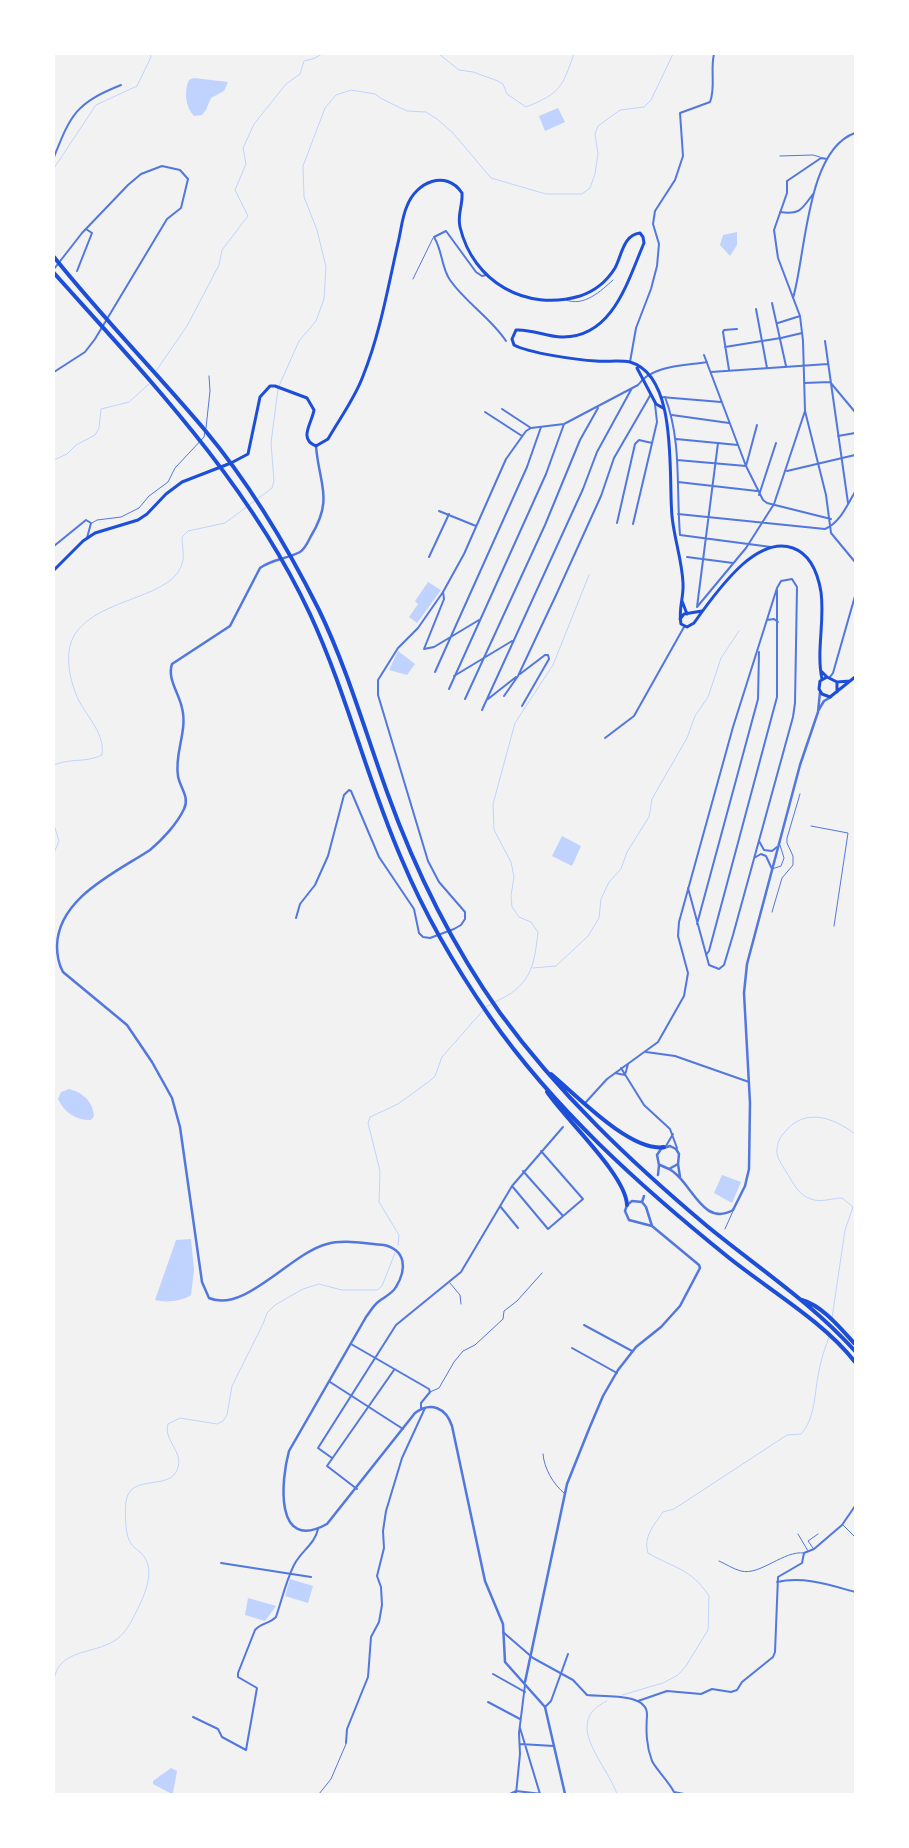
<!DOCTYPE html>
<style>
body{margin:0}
#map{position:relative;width:909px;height:1848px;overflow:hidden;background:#f2f2f2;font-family:"Nunito Sans",sans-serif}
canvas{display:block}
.frame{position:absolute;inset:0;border:55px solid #fff;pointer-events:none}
</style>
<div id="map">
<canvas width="909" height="1848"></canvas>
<div class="frame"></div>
</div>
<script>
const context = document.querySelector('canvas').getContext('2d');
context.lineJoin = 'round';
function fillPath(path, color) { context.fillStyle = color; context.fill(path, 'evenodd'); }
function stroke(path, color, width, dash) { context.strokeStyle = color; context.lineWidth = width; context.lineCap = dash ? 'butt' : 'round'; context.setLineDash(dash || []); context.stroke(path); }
fillPath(new Path2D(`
 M194,78L228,82L224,91L211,98L206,110L202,115L194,116C185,107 184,90 189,80Z
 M558,108L565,122L545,131L539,116Z
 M737,232V245L730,256L720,245L723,235Z
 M428,582L441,590L417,623L409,617L418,604L415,601Z
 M398,651L415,664L407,675L389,670Z
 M562,836L581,846L572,866L552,856Z
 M69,1089C82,1092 93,1101 94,1116L91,1120C75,1120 65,1113 58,1099L61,1092Z
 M722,1175L741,1182L732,1203L714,1193Z
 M191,1239L194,1270L191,1295C183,1301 165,1303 155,1300L176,1240Z
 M290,1579L313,1586L308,1603L285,1596Z
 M248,1598L276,1606L265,1621L245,1615Z
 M171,1768L177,1771L173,1793H170L153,1784V1781Z`), '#bfd3fe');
stroke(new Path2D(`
 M439,54L459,70L473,72L498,81L503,84L507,94L526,107C561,93 562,87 574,54
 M54,168L96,105L137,86L151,57L150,54
 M156,371L187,326L219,265L222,250L248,216L235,190L246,164L243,148L254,124L286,84L300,74L304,61L315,58L322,54
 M279,386L299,341L316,321L324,299L326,267L317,230L304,197L303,166L325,108L336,95L351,90L375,94L382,99L407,111L426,112L437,119L453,133L491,178L546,194H582L590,188L595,174L598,154L595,134L598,126L620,110L644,107L651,100L673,54
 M54,460L67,454L76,445L95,435L99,428L101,409L129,402L149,384
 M54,765C69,758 86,763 102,755C105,734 88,718 79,701C70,682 63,653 75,634C100,596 177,599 183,560C184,553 182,544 182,537L188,531L225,523L272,488L274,481L271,443L278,389
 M54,825L59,841L54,853
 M533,968L556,966L588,936L599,918L601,899L609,882L621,869L627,852L649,817L652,799L687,738L695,716L708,697L721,658L739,631
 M495,1002C530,986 534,969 538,932L531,922L519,917L512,907L511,895L514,877L511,862L494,830L493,804L515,723L553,665L589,575
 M398,1245L399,1235L379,1202L380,1171L368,1123L370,1117L398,1104L431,1080L435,1076L442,1057L486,1007L492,1004
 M832,1318L845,1230L853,1207L842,1198C832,1198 821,1203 811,1199C801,1196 795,1187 790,1178C786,1171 779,1162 777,1154C776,1147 779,1138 784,1133C804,1107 833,1117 855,1134
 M54,1680C58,1649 94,1654 114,1641C123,1636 129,1626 133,1618C141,1603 155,1576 146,1560C143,1552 132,1548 129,1540C125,1531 125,1512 126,1502C129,1473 169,1491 177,1470C185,1452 163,1441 168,1424L180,1418L217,1424L223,1421L227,1415L232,1386L263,1324L267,1313L275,1305L303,1289L319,1284L342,1290H377L382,1286L395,1253
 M622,1695L663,1683L678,1675L686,1666L708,1630L709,1596C691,1568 673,1568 648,1553C643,1537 654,1525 663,1512L674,1509L787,1435L801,1434C816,1417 814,1393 819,1371C821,1359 825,1348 829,1337
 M607,1701C561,1722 607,1764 617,1794`), '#bfd3fe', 1);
stroke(new Path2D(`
 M780,156L813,155L820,157
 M413,279L433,238
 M566,300C584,307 601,291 613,280
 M206,428L210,391L209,376
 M92,523L97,520L121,517L139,508L149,496L168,482L175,468L204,437L205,431
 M811,826L848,833L834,926
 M772,869L781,866L784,858L780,845
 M772,912L782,878L793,865V856L787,843V838L800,794
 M725,1229L733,1211
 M450,1283L460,1295L461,1304
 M430,1392L439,1388L454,1362L463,1351L475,1345L503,1319L504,1311L517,1301L542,1273
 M543,1454C544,1468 553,1484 564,1493
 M843,1525L855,1537
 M798,1534L808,1551
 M813,1548L808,1541L818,1534
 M719,1561C726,1564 733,1569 741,1571C760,1576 784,1550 804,1553
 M319,1794L331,1779L346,1744`), '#5277de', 1);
stroke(new Path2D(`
 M762,341L781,338`), '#5277de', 2);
stroke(new Path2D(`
 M54,157C71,114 76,103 121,85
 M827,159L821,158L787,181V193L774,230L778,258L800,316L803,341L805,411L826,495L831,533L855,562
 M780,212C800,215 802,209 813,194
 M54,269L82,233L128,185L141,174L162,166L180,170L188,179L181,208L167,219L95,339L85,352L54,372
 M77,271L92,233L86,229
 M486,275L482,276L476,272L446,231L434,237C443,252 441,267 450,280C466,303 491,318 506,341
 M793,298C806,255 806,150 855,133
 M772,303L786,366
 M756,309L767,368
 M778,323L800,316
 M781,338L802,333
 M825,341L848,503
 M725,347L762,341
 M704,355L746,466L763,500L767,503L831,519
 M630,362L636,328L651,289L657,266L659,244L653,224L655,211L675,180L683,156L680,113L710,102C716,87 710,70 714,54
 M729,370L723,332L724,330L737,329
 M711,372L828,364
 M804,383L830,382L855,412
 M54,392V393
 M661,397L721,402
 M665,397C682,441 676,488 680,535L771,547
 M502,409L531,428
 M485,412L522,436
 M672,415L729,423
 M838,436L855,433
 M676,439L738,445
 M677,460L746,466L757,425
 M787,471L855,455
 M678,482L757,491
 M759,495L776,443
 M439,511L476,526
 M678,514L825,529C840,523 847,505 855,492
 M617,523L635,444L639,440L652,443
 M633,524L657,422L655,404
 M54,546L86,520L91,523L87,538
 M429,557L449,514
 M687,557L733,563
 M443,592L444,599L424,649L434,647L479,620
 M697,607L746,548L774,504L805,411
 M697,607L718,443
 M767,620L774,619L778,622
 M435,672L527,467L541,427
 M520,674L545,655H548L549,659L522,706
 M454,676L512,641
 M830,677L833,673L855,596
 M449,689L546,474L564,424
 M504,696L518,676L557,593L601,496L614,458L651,394
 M465,699L545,525L580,440L598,408
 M488,699L516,677
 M482,710L583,489L597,452L632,388
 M605,738L634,716L684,627
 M759,841L764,850L772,851L777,847
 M754,858L761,854L766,856L772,869
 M296,918L300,904L315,885L328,856L344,795L349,790L351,791L379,857L414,909L419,933L423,937L430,938L454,929L461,925L465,919V912L439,882L428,861L378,695V680L398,648L418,628L443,592L464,554L506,459L526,431L531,428L564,424L638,385C652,365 684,366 707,362
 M697,924L758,699L759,652
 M706,955L709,951L777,697V590
 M646,1052L675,1056L749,1082
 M621,1068L644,1105L670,1129L677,1148
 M615,1073L625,1075
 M625,1075L628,1064
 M586,1102L607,1079L658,1042L684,996L688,973L678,936L679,922L733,727L777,588L781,581L792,579L797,587L795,703L793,717L733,935L724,965L719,969L709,965L688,888
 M666,1146L673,1134
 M523,1171L563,1216
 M512,1186L548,1229L583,1199L541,1151
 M500,1206L518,1228
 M584,1325L632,1351
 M351,1344L429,1389L430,1392L421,1403V1408
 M572,1348L617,1373
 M330,1382L403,1429
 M332,1458L318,1448L396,1325L461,1272L512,1186L563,1127
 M357,1489L327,1466L394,1370
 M221,1563L311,1577
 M777,1582C803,1576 830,1585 855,1592
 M503,1632L533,1658L573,1680L587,1695C602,1697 648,1692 647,1715C646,1731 646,1745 652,1761C656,1769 669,1782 674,1792L684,1794
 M493,1674L525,1692
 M638,1701L667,1691L701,1694L712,1689L731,1692L737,1690L742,1682L773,1657L775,1652L778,1577L802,1563L804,1553L814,1549L842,1525L855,1506
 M488,1702L520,1719
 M545,1707L551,1701L568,1654
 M193,1717L218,1729L222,1737L246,1750L257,1688L238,1677V1673L255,1630C261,1623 269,1624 276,1617C282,1599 286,1581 294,1565C301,1551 315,1544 318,1529
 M520,1728L540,1794
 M346,1743L347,1729L368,1677L371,1637L379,1622L382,1605L381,1587L377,1576L384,1548L383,1531L386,1511L402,1458L425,1408
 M520,1744L554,1746
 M510,1794L516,1791L542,1794
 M516,1794L520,1754L519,1733L525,1685`), '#5277de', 2);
stroke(new Path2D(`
 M316,446C319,485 334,498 311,536C308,542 305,549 300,552C287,559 272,559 260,568L230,626L172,664C167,679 179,693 182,708C188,731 174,753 178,776C180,788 190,797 184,809C177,824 162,840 150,850C115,873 58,898 57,946C57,956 58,963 63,972L127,1025L152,1062L172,1098L180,1127L202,1282L209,1298C244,1314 291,1253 327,1244C344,1239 366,1244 384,1245C406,1250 407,1269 396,1287C392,1294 384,1297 378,1302C373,1306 370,1312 366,1317L289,1451C281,1480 274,1553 327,1524L415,1413C431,1401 446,1408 452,1426L485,1581L503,1624L505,1662L545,1707L565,1794
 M818,711L824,701L831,697
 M660,1165L669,1169L678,1164
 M669,1169C691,1180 702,1228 733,1210L745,1186L749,1169L750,1103L744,993L747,964L800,765L818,712L820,692
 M658,1175L659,1165L657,1155L661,1149L670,1146L676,1149L679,1154L678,1164L680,1177
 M642,1202L644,1196
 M525,1682L567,1484L589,1429L603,1396L618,1370L636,1347L661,1327L680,1306L700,1268L699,1265L652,1226L629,1220L625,1211L627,1205L632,1201L642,1202L646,1207L652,1226`), '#5277de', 2.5);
stroke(new Path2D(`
 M637,368L656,404L663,408
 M54,570L83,541L95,533L138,520L147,514L166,494L182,482L231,463L248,454L260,397L270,386H275L307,398L314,410C312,423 298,439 316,446L328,439C340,418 355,398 363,376C380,334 388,287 398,243C401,231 402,217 407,206C416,182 446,169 462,193C463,205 457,215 460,227C473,282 526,312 580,296C595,291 607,281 615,268C622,255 623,235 640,233L643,237L644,243C628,280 613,338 562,337C547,337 532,329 516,330L512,339L514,345C529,353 577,360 596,361C606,362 620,360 630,362C679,376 668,477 672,516C674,538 682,560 683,583C684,598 678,609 681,624L687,627L694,623C708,603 725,580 743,564C780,532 813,544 821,592C825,621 816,651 822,679
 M682,601L687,614
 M680,619L684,614L702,611
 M821,671L827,677L837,682V692
 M827,677L820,681L819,689L822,694L830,697L855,677
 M837,682L850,681`), '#1d4ed8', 3);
stroke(new Path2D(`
 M54,257C101,316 155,371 204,429C250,484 287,546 319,610C347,668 365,731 387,792C415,870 452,945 500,1013C559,1094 631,1162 707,1226C757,1267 812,1303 855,1351
 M54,273C149,379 249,483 310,614C347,694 367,780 402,860C425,915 456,968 490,1017C554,1109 640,1186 728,1257C769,1290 823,1321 855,1362
 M551,1074C575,1094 631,1153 664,1147
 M547,1092C565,1119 626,1175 627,1205
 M802,1300C823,1306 841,1329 855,1344`), '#1d4ed8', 4);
</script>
